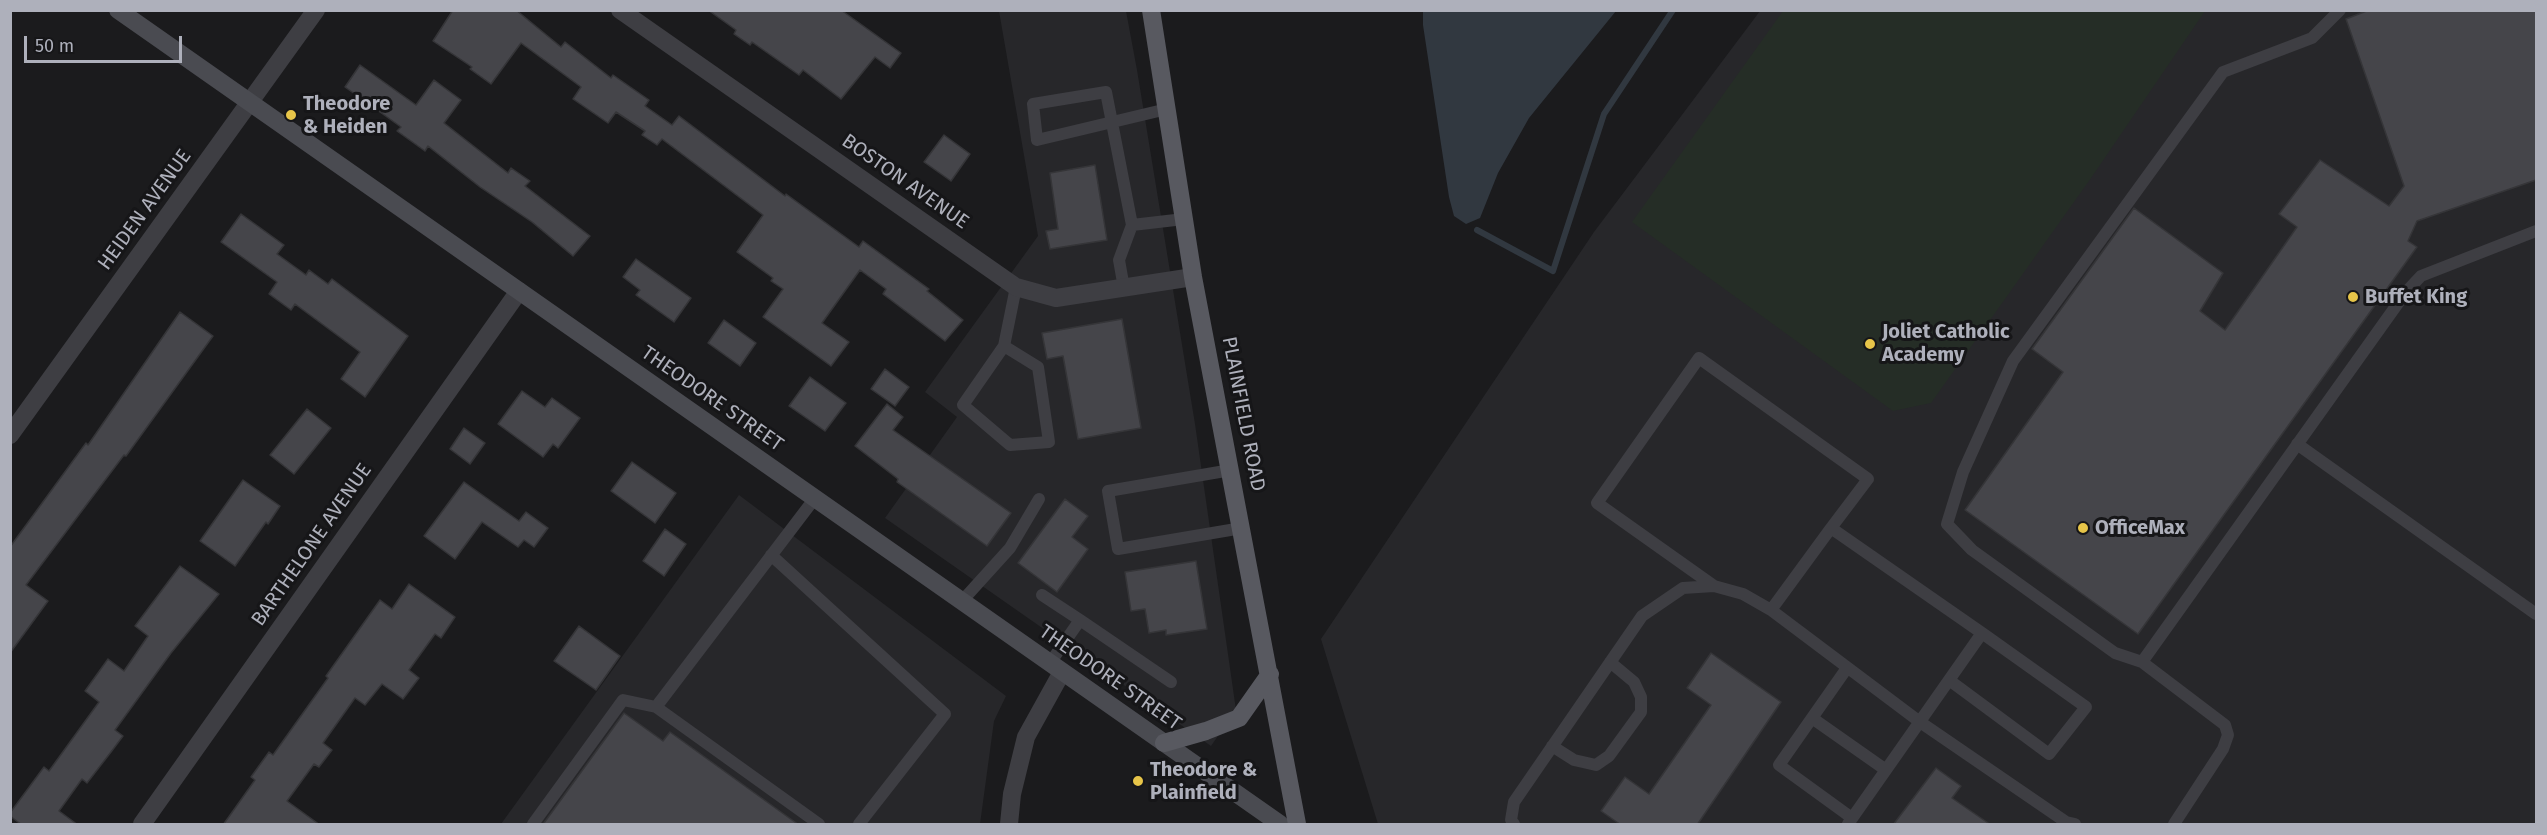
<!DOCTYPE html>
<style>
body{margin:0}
#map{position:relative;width:2547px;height:835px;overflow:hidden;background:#1b1b1d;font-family:"Fira Sans",sans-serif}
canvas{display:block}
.frame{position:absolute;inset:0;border:12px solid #aeb0bb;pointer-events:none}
.scale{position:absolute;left:24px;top:36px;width:158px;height:27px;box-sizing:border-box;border:3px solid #aeb0bb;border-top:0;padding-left:8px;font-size:18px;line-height:21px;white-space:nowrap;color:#aeb0bb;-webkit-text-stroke:4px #161618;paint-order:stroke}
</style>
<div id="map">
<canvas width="2547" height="835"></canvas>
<div class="frame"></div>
<div class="scale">50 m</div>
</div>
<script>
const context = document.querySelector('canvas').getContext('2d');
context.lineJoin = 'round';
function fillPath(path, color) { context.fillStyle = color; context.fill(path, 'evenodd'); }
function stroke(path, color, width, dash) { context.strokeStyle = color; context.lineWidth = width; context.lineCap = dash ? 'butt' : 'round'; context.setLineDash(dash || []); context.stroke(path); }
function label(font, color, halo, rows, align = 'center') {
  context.font = font + ' "Fira Sans",sans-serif'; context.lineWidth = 6; context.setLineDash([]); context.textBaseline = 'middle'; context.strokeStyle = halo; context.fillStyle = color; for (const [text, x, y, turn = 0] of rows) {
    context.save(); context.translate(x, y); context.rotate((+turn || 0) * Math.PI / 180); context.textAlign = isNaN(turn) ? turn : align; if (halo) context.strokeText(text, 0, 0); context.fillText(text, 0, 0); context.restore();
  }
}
fillPath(new Path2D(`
 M999,11H1126L1137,70L1195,424L1236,710L1211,746L885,518L957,417L925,392L1038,236Z
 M1760,11H2536V824H1378L1321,639L1594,232Z
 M739,495L1006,696L994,721L980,824H501Z`), '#27272a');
fillPath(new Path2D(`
 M1783,11V10L2205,11L2091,178L1931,403L1893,411L1632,222Z`), '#252d26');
fillPath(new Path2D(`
 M1423,11H1616L1529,118L1498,173L1480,218L1466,224L1454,216L1449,197L1423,25Z`), '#313840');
stroke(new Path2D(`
 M1477,230L1553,271L1604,114L1673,10`), '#313840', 6);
const building = new Path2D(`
 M453,10H516L561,47L565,42L611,78L613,75L649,100L645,106L672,125L679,116L785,196L786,194L859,247L863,241L929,289L927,291L963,320L945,341L883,294L886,289L860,270L822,323L849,342L831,366L763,317L783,289L771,281L773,278L737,252L763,215L662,139L657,145L642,135L645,131L616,112L608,123L573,99L581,87L521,43L491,84L470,69L472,67L433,41Z
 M708,10H841L901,53L890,68L875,57L841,99L803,70L799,75L752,42L750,45L734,34L736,30Z
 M2369,10H2536V180L2417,221L2408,241L2417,247L2138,634L1965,510L2063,372L2032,349L2134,208L2223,273L2200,311L2225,330L2297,227L2279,214L2320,160L2389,206L2404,186L2346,19Z
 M360,65L416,105L434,80L461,100L444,123L508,173L511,168L530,181L525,186L590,236L573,256L532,222L480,187L428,146L425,151L397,131L401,127L345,87Z
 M944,135L970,154L951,181L924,162Z
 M1095,165L1107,240L1050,249L1046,231L1058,229L1050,173Z
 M241,214L284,245L277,254L306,275L309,270L328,284L332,279L408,336L365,397L341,379L360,352L295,304L291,310L269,294L277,282L221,242Z
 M636,259L691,298L674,322L636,295L640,290L623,277Z
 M180,312L213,336L126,456L124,455L26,585L48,601L10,653V547L86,443L88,445Z
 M1122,319L1141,428L1078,439L1063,356L1047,359L1042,333Z
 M724,320L756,343L740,366L708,343Z
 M885,369L909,387L895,406L871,389Z
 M810,377L846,403L825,431L789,406Z
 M522,391L545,407L552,398L580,418L558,448L553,444L543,457L498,424Z
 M887,404L903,417L893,430L1011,513L987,546L897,482L898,479L855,446Z
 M307,409L331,428L294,474L270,455Z
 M464,428L485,443L470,464L450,449Z
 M632,462L676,493L655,523L611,491Z
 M243,480L280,506L268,524L266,522L235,566L200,541Z
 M464,482L519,521L526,512L548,528L534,547L524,540L518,547L482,522L455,559L424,536Z
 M1065,499L1088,516L1072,537L1088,549L1057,592L1018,563Z
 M665,529L686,544L664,576L643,561Z
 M1196,561L1207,629L1166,635V630L1149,633L1145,609L1131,611L1125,572Z
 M180,566L219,594L171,653L115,730L123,736L111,752L87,783L82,779L59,811L78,825H22L10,816V813L44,767L49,771L99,702L85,691L108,659L124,671L148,636L135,626Z
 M409,584L455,617L441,638L435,634L409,670L419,678L403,699L382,684L365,705L355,698L323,743L332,750L319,767L314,764L287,801L320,825H223L255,780L251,777L269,752L273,755L328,678L326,676L380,600L392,609Z
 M579,626L620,656L596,690L554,661Z
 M1711,653L1781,702L1697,825H1621L1601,811L1625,777L1649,794L1711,705L1687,688Z
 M624,713L663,741L670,732L799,825H546L544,823Z
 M1936,768L1961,786L1952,798L1991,825H1893Z`);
fillPath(building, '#45454a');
stroke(building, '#353538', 1.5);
stroke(new Path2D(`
 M1167,109L1037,140L1033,104L1106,92L1132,225L1184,219
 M1124,288L1119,260L1132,225
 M1004,346L1038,367L1049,442L1010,445L963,405L1004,346L1016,287
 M2297,444L2536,614
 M1231,470L1108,491L1118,549L1242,528
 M815,498L656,707L819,824
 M771,555L945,714L859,824
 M1042,595L1080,620L1050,663
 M962,601L1010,548L1039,499
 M1771,610L1831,528
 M1080,620L1171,682
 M2142,662L2115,653L1972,550L1947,524L1963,472L2013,361L2223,72L2312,38L2340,10
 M1847,668L1779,765L1852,818
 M1949,680L2049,754L2086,707L1982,633
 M1812,718L1886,770
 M1552,746L1574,760L1596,765L1609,756L1641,712V697L1634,682L1610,662
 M533,824L623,700L656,707
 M1514,824L1511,820L1514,802L1642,616L1683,588L1714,586
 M1848,824C1892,761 1937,697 1982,633L1831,528L1868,479L1699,358L1597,503L1714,586L1743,594L1771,610L1920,722L2066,822L2075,824
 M2174,824L2223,749L2228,735L2225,725L2142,662L2406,292L2421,276L2536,231`), '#3e3e43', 12);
stroke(new Path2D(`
 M620,10L1016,287L1056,298L1193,277
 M10,435L316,10
 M142,824L519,291
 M1009,824L1012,794L1026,737L1062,672`), '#3e3e43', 18);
stroke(new Path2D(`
 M118,10L1280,824`), '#4a4b51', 18);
stroke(new Path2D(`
 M1151,10L1193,277L1297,824
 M1164,743L1206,731L1239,718L1270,674`), '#585960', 18);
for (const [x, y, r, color] of [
 [291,115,6,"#e7c549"],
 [2353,297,6,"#e7c549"],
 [1870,344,6,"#e7c549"],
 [2083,528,6,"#e7c549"],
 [1138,781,6,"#e7c549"]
]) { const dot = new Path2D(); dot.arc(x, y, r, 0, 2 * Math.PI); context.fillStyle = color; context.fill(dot); stroke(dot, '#161618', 2); }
label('bold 20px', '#aeb0bb', '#161618', [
 ["Theodore",303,104],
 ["& Heiden",303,127],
 ["Buffet King",2365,297],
 ["Joliet Catholic",1882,332],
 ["Academy",1882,355],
 ["OfficeMax",2095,528],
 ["Theodore &",1150,770],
 ["Plainfield",1150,793]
], 'left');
label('20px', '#aeb0bb', '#161618', [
 ["BOSTON AVENUE",905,182,35],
 ["HEIDEN AVENUE",145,210,-54],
 ["THEODORE STREET",712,399,35],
 ["PLAINFIELD ROAD",1243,414,79],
 ["BARTHELONE AVENUE",312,545,-55],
 ["THEODORE STREET",1110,678,35]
]);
</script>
